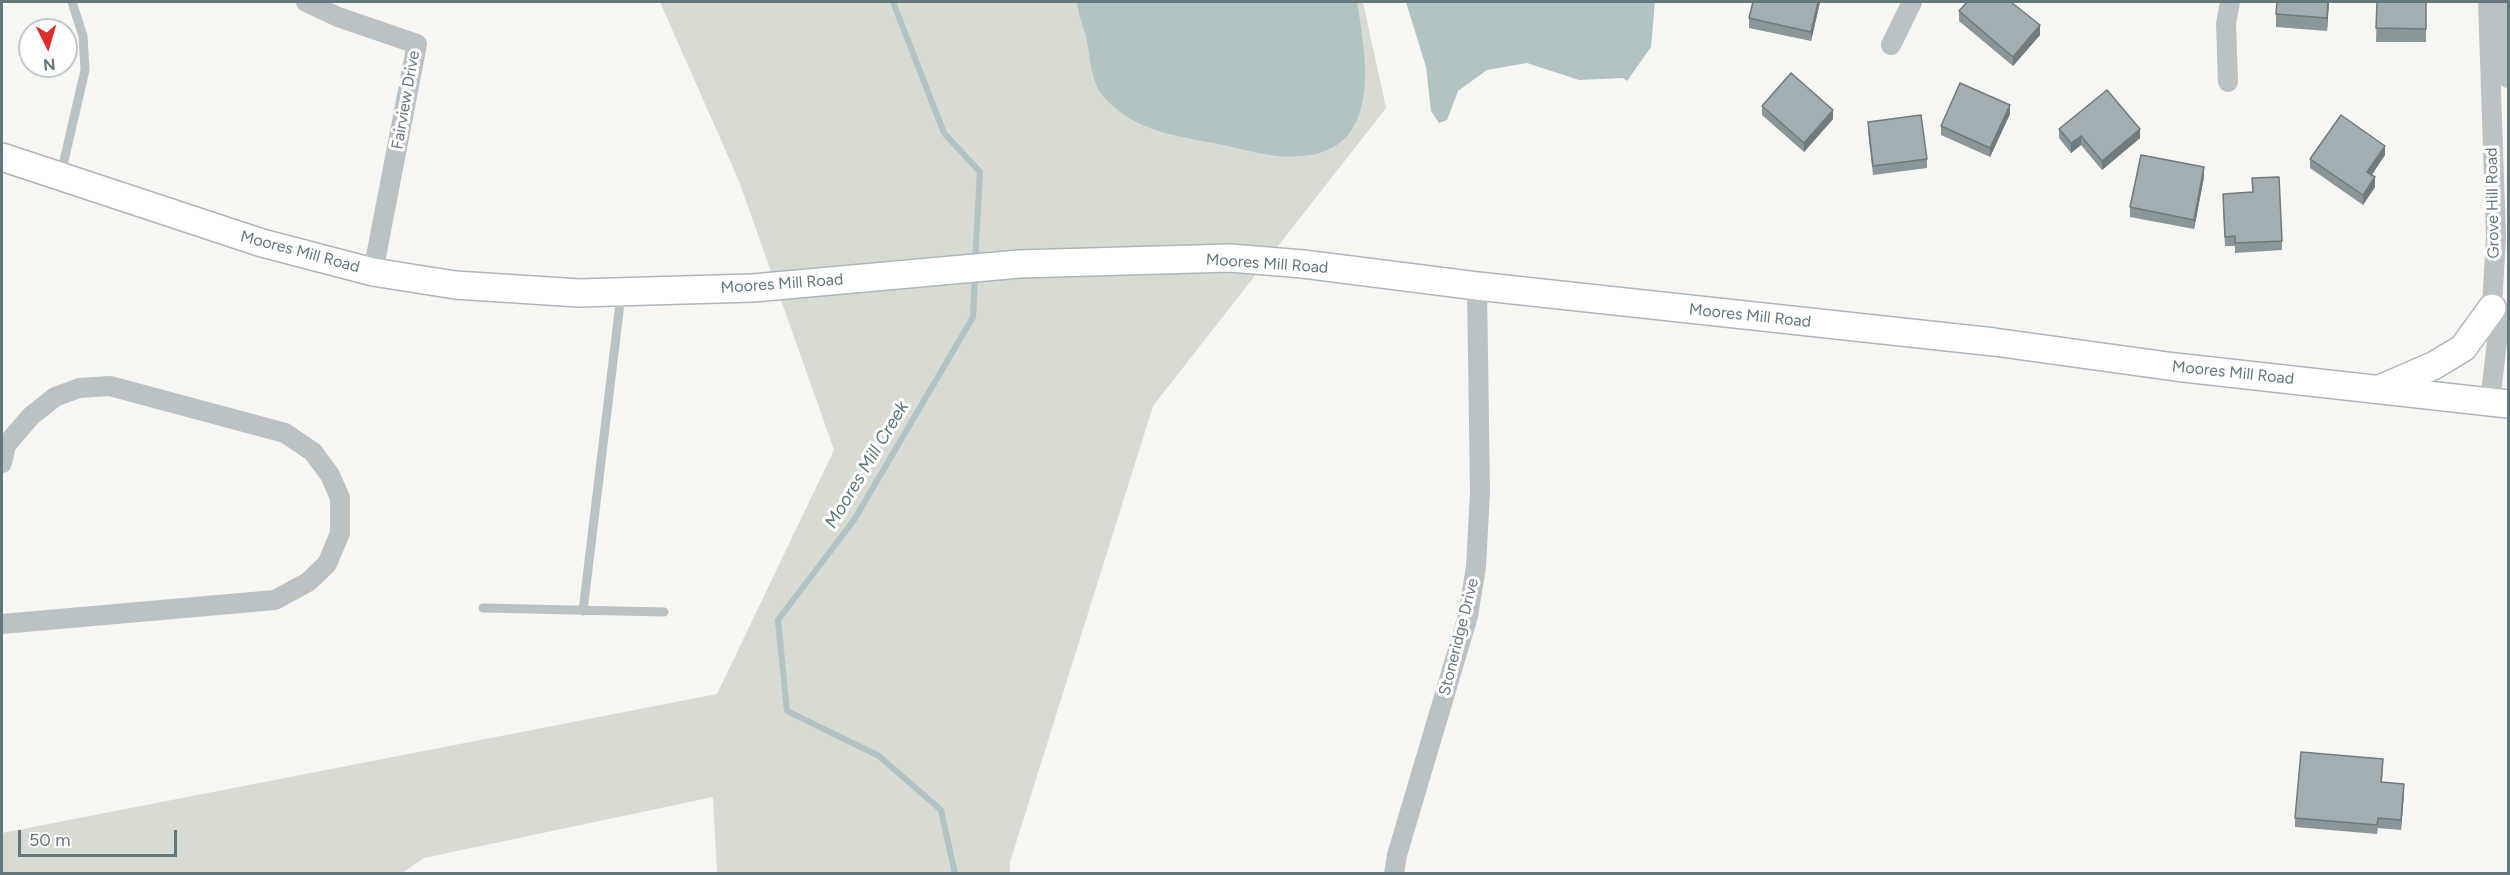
<!DOCTYPE html>
<style>
body{margin:0}
#map{position:relative;width:2510px;height:875px;overflow:hidden;background:#f6f6f3;font-family:Figtree,sans-serif}
canvas{display:block}
.frame{position:absolute;inset:0;border:3px solid #62787d;pointer-events:none}
.north{position:absolute;left:18px;top:18px;width:60px;height:60px;box-sizing:border-box;background:#fff;border:2px solid #c0c9cb;border-radius:50%;rotate:175deg;font-size:16px;font-weight:700;line-height:24px;text-align:center;color:#62787d}
.north::after{content:'';display:block;margin:auto;width:21px;height:27px;background:#dd2d2c;clip-path:polygon(50% 0,100% 100%,50% 72%,0 100%)}
.scale{position:absolute;left:18px;top:830px;width:159px;height:27px;box-sizing:border-box;border:3px solid #62787d;border-top:0;padding-left:8px;font-size:18px;line-height:21px;white-space:nowrap;color:#62787d;-webkit-text-stroke:4px #fff;paint-order:stroke}
</style>
<div id="map">
<canvas width="2510" height="875"></canvas>
<div class="frame"></div>
<div class="north">N</div>
<div class="scale">50 m</div>
</div>
<script>
const context = document.querySelector('canvas').getContext('2d');
context.lineJoin = 'round';
function fillPath(path, color) { context.fillStyle = color; context.fill(path, 'evenodd'); }
function stroke(path, color, width, dash) { context.strokeStyle = color; context.lineWidth = width; context.lineCap = dash ? 'butt' : 'round'; context.setLineDash(dash || []); context.stroke(path); }
function label(font, color, halo, rows, align = 'center') {
  context.font = font + ' Figtree,sans-serif'; context.lineWidth = 6; context.setLineDash([]); context.textBaseline = 'middle'; context.strokeStyle = halo; context.fillStyle = color; for (const [text, x, y, turn = 0] of rows) {
    context.save(); context.translate(x, y); context.rotate((+turn || 0) * Math.PI / 180); context.textAlign = isNaN(turn) ? turn : align; if (halo) context.strokeText(text, 0, 0); context.fillText(text, 0, 0); context.restore();
  }
}
fillPath(new Path2D(`
 M660,2H1363L1386,108L1153,406L1010,862V873H717L713,797L424,858L402,873H2V833L717,694L834,450L739,181Z`), '#d7dbd2');
fillPath(new Path2D(`
 M1077,2H1357C1369,72 1382,165 1278,156C1259,154 1242,149 1224,145C1181,137 1134,132 1104,97C1090,82 1091,56 1086,37C1083,25 1078,14 1077,2Z
 M1406,2H1655L1651,47L1627,81L1623,78L1579,80L1527,63L1487,70L1458,91L1447,120L1439,123L1431,111L1426,67Z`), '#b2c3c4');
stroke(new Path2D(`
 M893,2L944,133L980,172L975,262
 M955,874L941,810L879,756L787,711L778,620L854,520L973,317L975,275`), '#b2c3c4', 6);
const secondary = new Path2D(`
 M2,157L262,243L373,272L455,285L579,293L753,288L1019,264L1230,258L1303,264L1477,286L1994,342L2175,367L2508,404
 M2382,388L2433,366L2463,348L2492,308`);
stroke(secondary, '#adb6b8', 30);
stroke(new Path2D(`
 M61,174L85,70L83,36L72,2
 M483,608L664,612
 M583,611L621,295`), '#bbc2c3', 9);
stroke(new Path2D(`
 M306,2L338,17L417,44L373,272
 M2488,2L2496,236L2492,308L2498,333
 M2504,2L2508,78
 M1891,45L1912,2
 M2228,82L2226,24L2230,2
 M2490,402L2498,333L2508,313
 M2,463L6,445L31,416L55,397L79,388L110,386L285,433L313,452L330,475L340,498V533L327,564L308,582L275,600L2,624
 M1394,874L1397,855L1468,616L1476,567L1480,492L1477,286`), '#bbc2c3', 20);
stroke(secondary, '#fff', 27);
fillPath(new Path2D(`
 M1753,2H1820L1811,41L1749,28V18Z
 M2329,2L2327,31L2276,27V14Z
 M2377,2H2426V42H2376Z
 M1959,11L2040,35L2013,66L1959,21Z
 M1762,106L1833,119L1804,152L1762,115Z
 M2010,114L1990,157L1941,135V126Z
 M1868,122L1927,159V168L1873,175L1868,132Z
 M2059,129L2140,138L2102,170L2081,145L2071,153L2059,138Z
 M2385,155L2372,175L2375,187L2363,205L2310,168V159Z
 M2204,177L2194,229L2130,217V207Z
 M2223,203L2282,241V250L2235,253V246H2225Z
 M2383,768L2382,782L2404,793L2401,830L2378,828L2377,834L2295,827V818Z`), '#8b9698');
fillPath(new Path2D(`
 M1818,2H1820L1811,41V32Z
 M2328,2H2329L2327,31V18Z
 M2040,25V35L2013,66V57Z
 M2010,105V114L1990,157V148Z
 M1833,110V119L1804,152V143Z
 M2140,129V138L2102,170V161Z
 M2081,136V145L2071,153V143Z
 M2385,146V155L2367,181V172Z
 M2204,167V177L2194,229V220Z
 M2375,177V187L2363,205V195Z
 M2404,784V793L2401,830V820Z`), '#717a7c');
const building = new Path2D(`
 M1753,2H1818L1811,32L1749,18Z
 M1967,2H2011L2040,25L2013,57L1959,11Z
 M2277,2H2328L2327,18L2276,14Z
 M2377,2H2426V29L2376,28Z
 M1791,73L1833,110L1804,143L1762,106Z
 M1960,83L2010,105L1990,148L1941,126Z
 M2107,90L2140,129L2102,161L2081,136L2071,143L2059,129Z
 M1921,115L1927,159L1873,166L1868,122Z
 M2341,115L2385,146L2367,172L2375,177L2363,195L2310,159Z
 M2141,155L2204,167L2194,220L2130,207Z
 M2279,177L2282,241L2235,243V236L2225,237L2223,194L2253,192L2252,178Z
 M2301,752L2383,759L2381,782L2404,784L2401,820L2378,818L2377,825L2295,818Z`);
fillPath(building, '#a2aeb1');
stroke(building, '#717a7c', 1.5);
label('16px', '#62787d', '#fff', [
 ["Fairview Drive",406,100,-80],
 ["Grove Hill Road",2493,203,-91],
 ["Moores Mill Road",300,252,15],
 ["Moores Mill Road",1267,264,4],
 ["Moores Mill Road",782,284,-4],
 ["Moores Mill Road",1750,316,6],
 ["Moores Mill Road",2233,373,6],
 ["Stoneridge Drive",1459,637,-76]
]);
label('italic 18px', '#5d7878', '#fff', [
 ["Moores Mill Creek",867,465,-59]
]);
</script>
